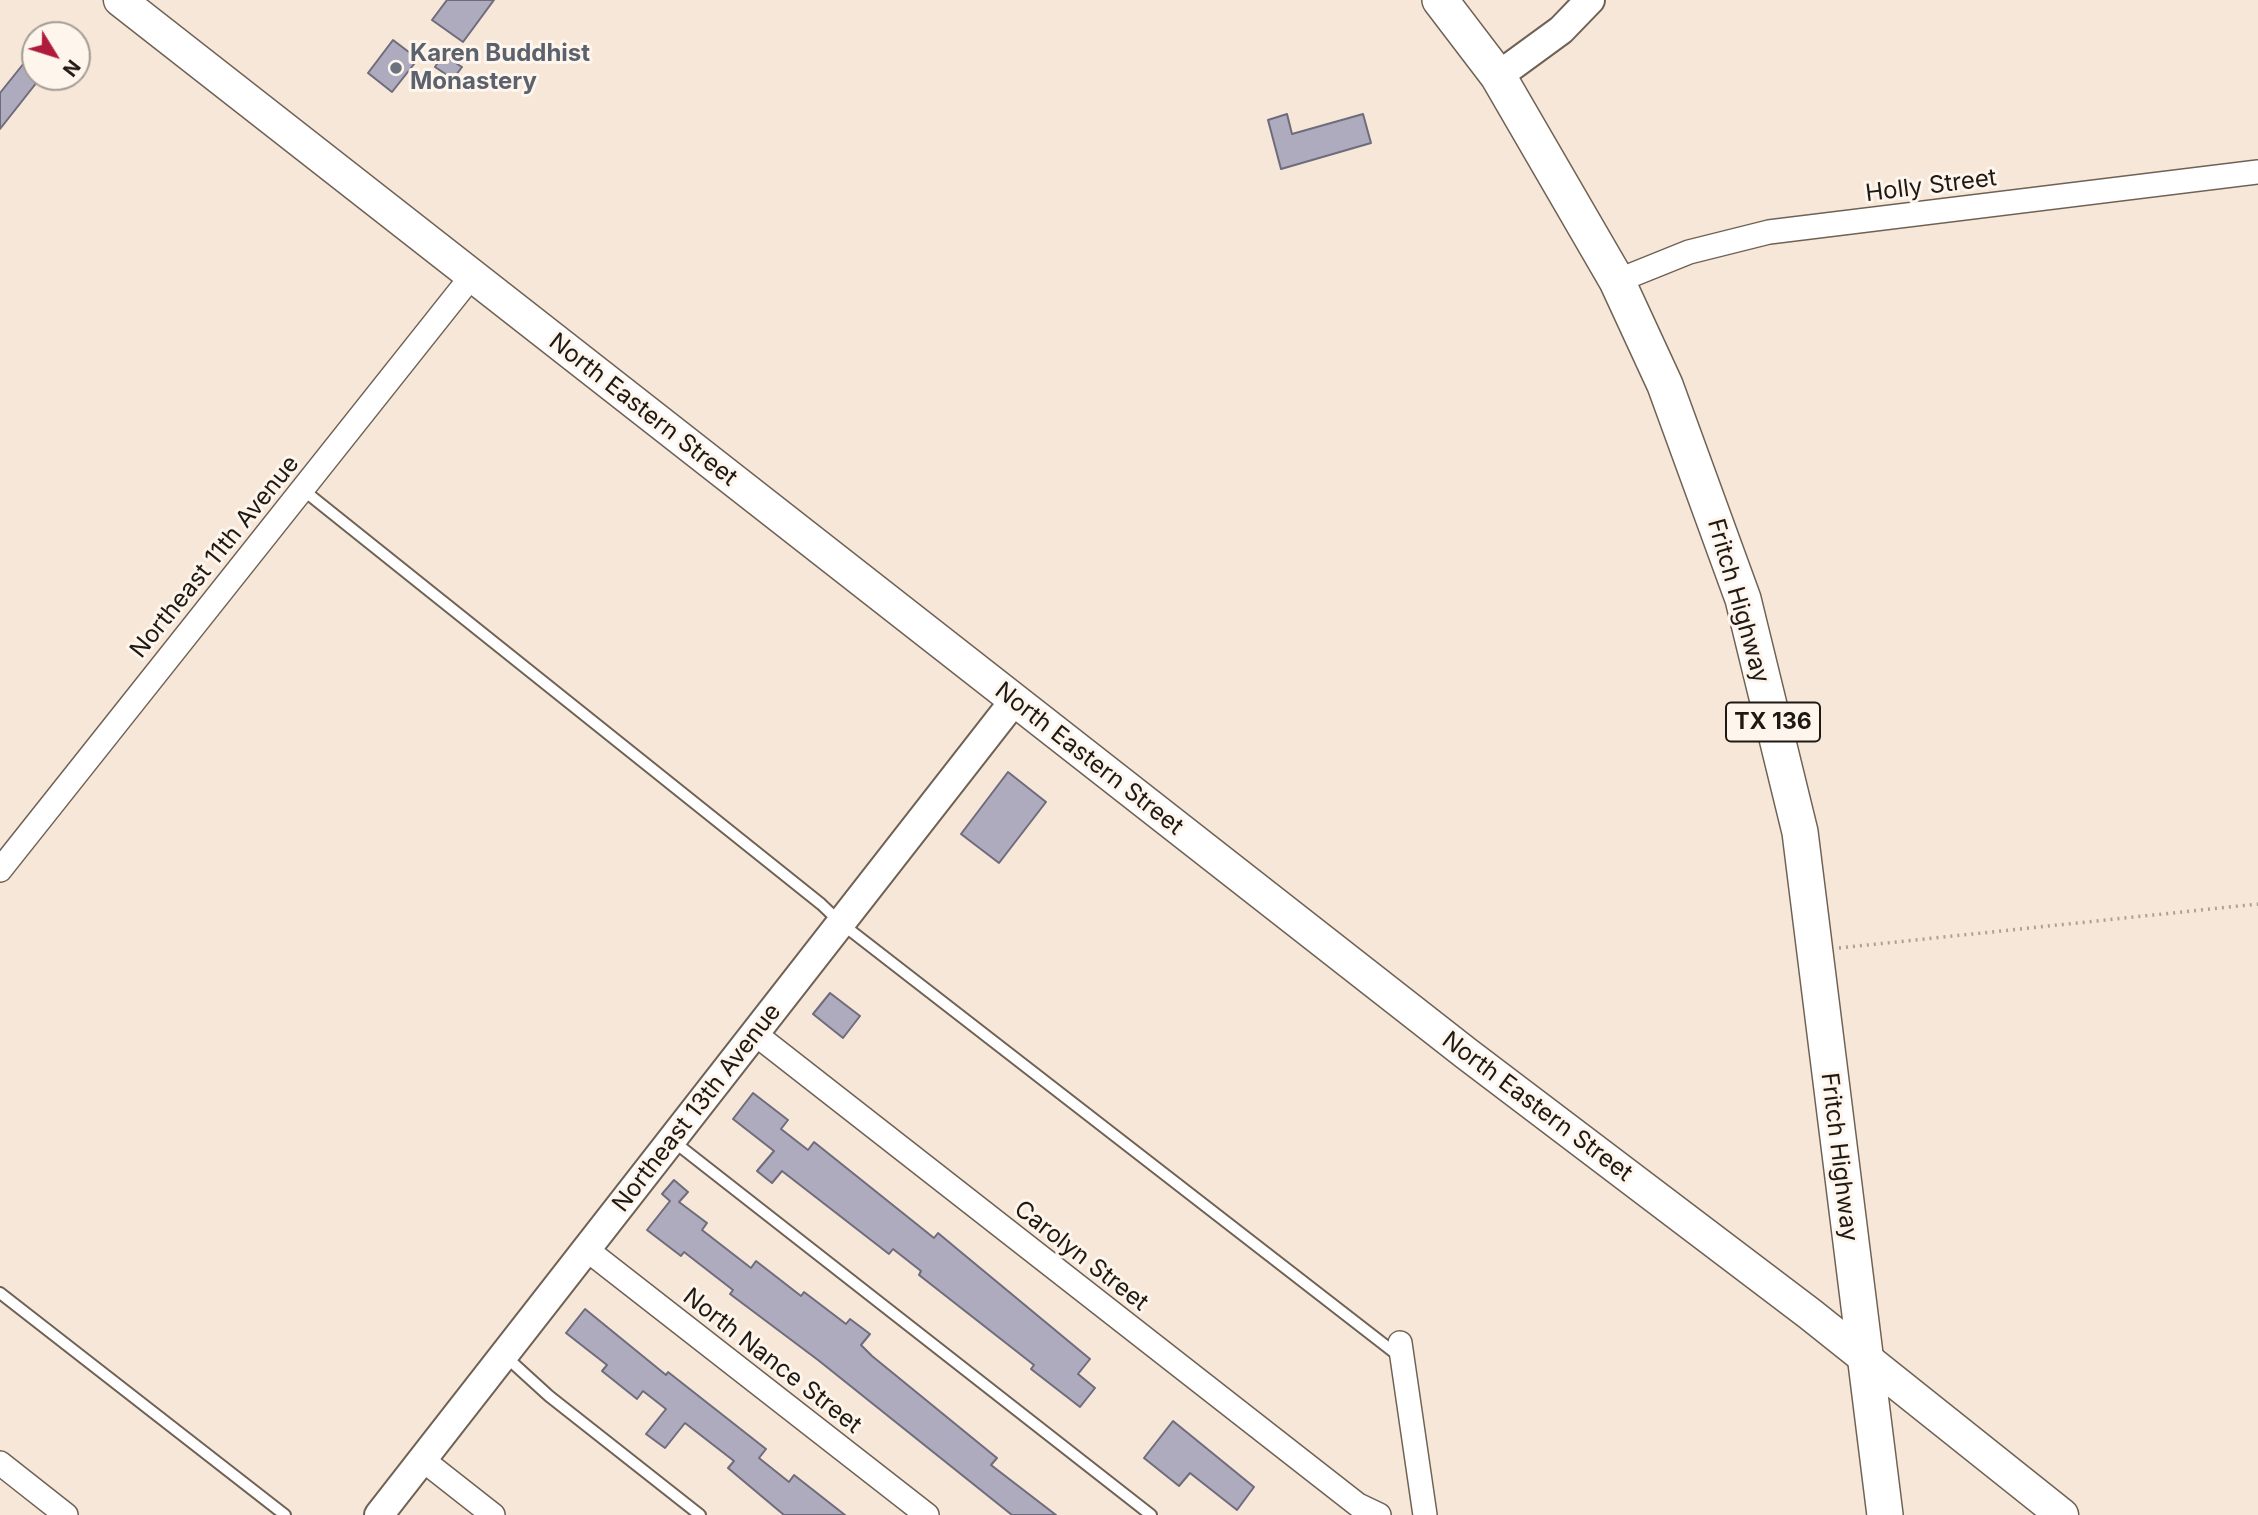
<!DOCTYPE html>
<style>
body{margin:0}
#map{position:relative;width:2258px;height:1515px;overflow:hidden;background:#f6e7d8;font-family:Inter,sans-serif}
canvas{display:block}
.north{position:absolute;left:21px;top:21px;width:70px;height:70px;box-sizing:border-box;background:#fef5ec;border:2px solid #a49d95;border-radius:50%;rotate:128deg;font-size:19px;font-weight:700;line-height:28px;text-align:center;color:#1e1913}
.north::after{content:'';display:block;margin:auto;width:24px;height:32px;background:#af1b3b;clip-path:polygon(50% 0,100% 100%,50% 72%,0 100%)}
</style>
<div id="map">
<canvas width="2258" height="1515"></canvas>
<div class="north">N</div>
</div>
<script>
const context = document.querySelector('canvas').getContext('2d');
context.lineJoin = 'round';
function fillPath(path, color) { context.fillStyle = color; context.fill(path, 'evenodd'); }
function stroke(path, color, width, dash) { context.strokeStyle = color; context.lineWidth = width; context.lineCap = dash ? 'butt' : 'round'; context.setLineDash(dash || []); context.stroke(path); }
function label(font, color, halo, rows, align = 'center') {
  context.font = font + ' Inter,sans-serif'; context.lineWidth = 6; context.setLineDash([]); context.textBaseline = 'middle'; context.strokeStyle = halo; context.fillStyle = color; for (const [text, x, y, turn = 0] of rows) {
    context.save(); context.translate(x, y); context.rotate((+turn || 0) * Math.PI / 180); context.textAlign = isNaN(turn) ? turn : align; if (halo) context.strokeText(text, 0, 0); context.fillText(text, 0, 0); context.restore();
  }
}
const building = new Path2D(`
 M447,0H494L463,42L432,20Z
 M393,40L418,59L392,92L368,73Z
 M443,55L462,67L453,79L435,67Z
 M24,63L35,71V77H41L0,129V93Z
 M1287,114L1292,134L1363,114L1371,143L1281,169L1268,120Z
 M1008,772L1046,802L999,863L961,834Z
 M830,993L860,1016L843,1038L813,1014Z
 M753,1093L788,1120L781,1129L808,1150L814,1142L934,1238L938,1233L956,1248L1090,1359L1078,1374L1095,1388L1080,1407L1031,1369L1034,1365L919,1275L921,1271L893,1249L889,1254L782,1171L772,1183L757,1171L774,1151L733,1119Z
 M674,1180L688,1192L679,1202L707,1223L702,1230L751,1268L756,1261L801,1296L804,1292L846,1324L850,1319L870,1334L861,1345L872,1356L997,1458L991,1465L1056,1515H1012L818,1360L730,1294L733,1290L684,1252L681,1256L647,1230L670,1201L662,1194Z
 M585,1309L666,1375L668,1372L766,1449L759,1458L789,1482L794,1475L845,1515H784L728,1468L734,1461L685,1423L665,1448L646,1434L666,1409L643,1391L637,1399L602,1371L607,1365L566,1333Z
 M1173,1421L1254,1487L1237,1510L1190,1473L1179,1486L1144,1458Z`);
fillPath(building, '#adabbd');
stroke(building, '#6e6c7c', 2);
const service = new Path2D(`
 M302,489L821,904L842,924L1399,1356
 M673,1141L1151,1515
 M0,1293L285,1515
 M504,1355L549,1396L700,1515`);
const minor = new Path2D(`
 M1617,281L1689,252L1769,232L2258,172
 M0,870L471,277
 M754,1033L1358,1505L1379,1515
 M586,1249L927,1515
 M1400,1343L1425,1515
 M423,1460L493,1515
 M0,1463L66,1515`);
const tertiary = new Path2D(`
 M1498,76L1561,30L1590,0
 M379,1515L1014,701`);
const secondary = new Path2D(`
 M120,0L1467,1054L1810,1314L2062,1515`);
const primary = new Path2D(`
 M1440,0L1498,76L1617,281L1665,385L1743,599L1800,832L1885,1515`);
stroke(service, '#6f6255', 14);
stroke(minor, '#6f6255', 26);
stroke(tertiary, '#6f6255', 32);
stroke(secondary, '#6f6255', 35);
stroke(primary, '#6f6255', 38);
stroke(new Path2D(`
 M1839,948L2258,904`), '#aca195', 3.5, [2, 5]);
stroke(service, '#fff', 10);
stroke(minor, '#fff', 23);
stroke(tertiary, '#fff', 28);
stroke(secondary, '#fff', 32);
stroke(primary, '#fff', 35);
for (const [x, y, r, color] of [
 [396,68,7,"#6b7280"]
]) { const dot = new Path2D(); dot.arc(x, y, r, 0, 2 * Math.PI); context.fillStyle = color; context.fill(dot); stroke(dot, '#fef5ec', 2.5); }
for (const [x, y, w] of [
 [1773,722,94]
]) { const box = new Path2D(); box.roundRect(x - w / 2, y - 19.5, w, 39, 5); context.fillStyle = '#fef5ec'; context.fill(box); stroke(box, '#1e1913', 2); }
label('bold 23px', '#1e1913', null, [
 ["TX 136",1773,722]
]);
label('bold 24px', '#5b616d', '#fef5ec', [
 ["Karen Buddhist",410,54],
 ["Monastery",410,82]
], 'left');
label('24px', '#1e1913', '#fef5ec', [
 ["Holly Street",1931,186,-7],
 ["North Eastern Street",643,410,38],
 ["Northeast 11th Avenue",215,557,-51],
 ["Fritch Highway",1738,601,74],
 ["North Eastern Street",1089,759,38],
 ["North Eastern Street",1537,1107,37],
 ["Northeast 13th Avenue",697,1108,-52],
 ["Fritch Highway",1839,1157,83],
 ["Carolyn Street",1081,1256,38],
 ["North Nance Street",772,1361,38]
]);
</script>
